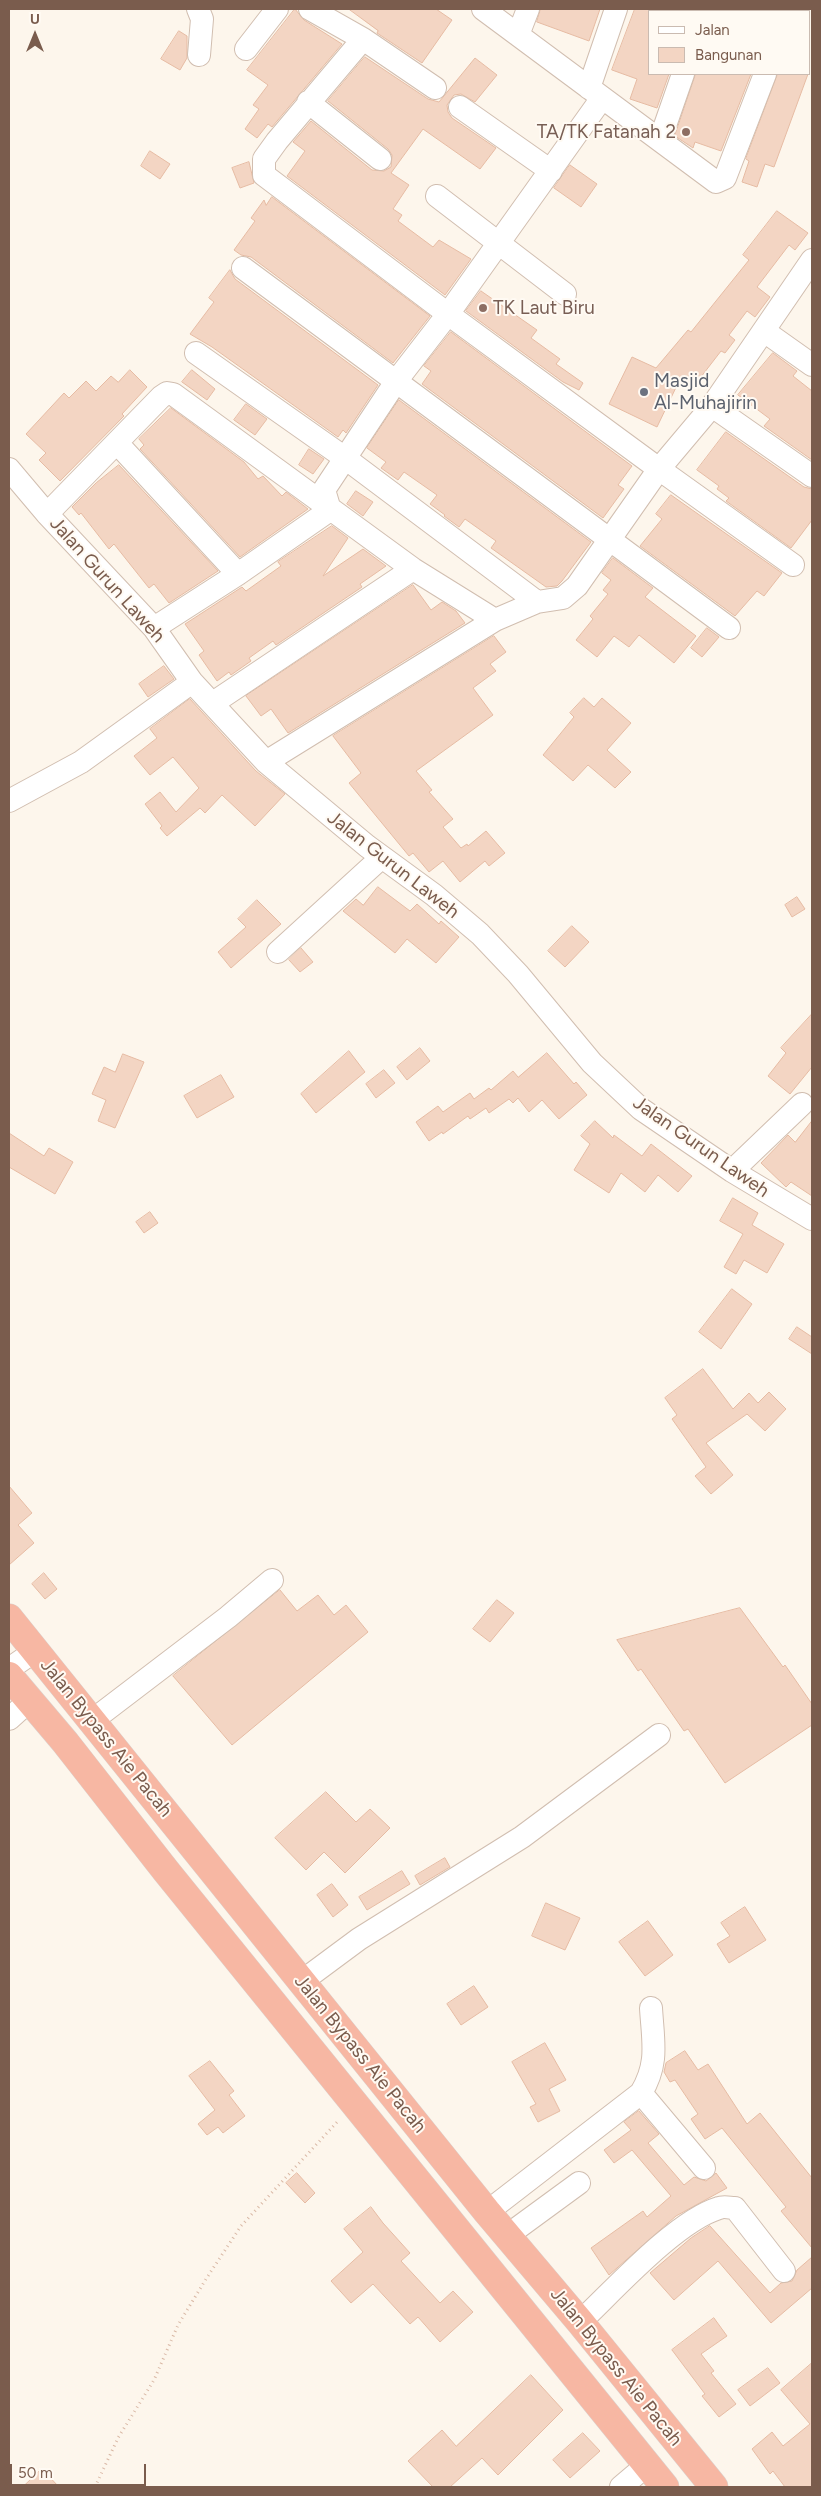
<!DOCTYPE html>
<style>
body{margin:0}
#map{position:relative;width:821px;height:2496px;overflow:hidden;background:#fdf6ec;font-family:Figtree,sans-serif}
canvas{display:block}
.frame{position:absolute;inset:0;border:10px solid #7a5c4d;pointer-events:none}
.legend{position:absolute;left:648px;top:10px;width:162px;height:65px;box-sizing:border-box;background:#fffaf3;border:1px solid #cabbb1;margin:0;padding:6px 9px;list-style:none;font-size:15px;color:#7a5c4d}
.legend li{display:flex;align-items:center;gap:10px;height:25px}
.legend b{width:25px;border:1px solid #cabbb1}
.north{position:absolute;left:10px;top:10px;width:50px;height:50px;-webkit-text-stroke:4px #fffaf3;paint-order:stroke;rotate:0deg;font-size:14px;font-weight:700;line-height:20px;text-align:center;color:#7a5c4d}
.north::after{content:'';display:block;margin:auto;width:18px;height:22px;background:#7a5c4d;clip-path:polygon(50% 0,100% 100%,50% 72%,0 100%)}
.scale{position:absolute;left:10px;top:2464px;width:136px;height:22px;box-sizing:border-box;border:2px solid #7a5c4d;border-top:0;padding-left:6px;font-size:15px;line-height:18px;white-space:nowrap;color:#7a5c4d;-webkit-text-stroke:4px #fffaf3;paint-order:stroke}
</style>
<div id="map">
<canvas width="821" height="2496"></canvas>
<div class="frame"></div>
<ul class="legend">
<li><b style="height:6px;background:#fff"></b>Jalan</li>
<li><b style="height:14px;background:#f3d5c3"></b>Bangunan</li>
</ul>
<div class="north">U</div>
<div class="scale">50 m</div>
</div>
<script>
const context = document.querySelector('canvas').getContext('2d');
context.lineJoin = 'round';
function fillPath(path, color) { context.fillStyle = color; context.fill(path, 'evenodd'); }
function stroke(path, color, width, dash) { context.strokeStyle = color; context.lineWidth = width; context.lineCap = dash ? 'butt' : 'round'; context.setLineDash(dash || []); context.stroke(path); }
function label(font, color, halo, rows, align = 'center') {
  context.font = font + ' Figtree,sans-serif'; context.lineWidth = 4; context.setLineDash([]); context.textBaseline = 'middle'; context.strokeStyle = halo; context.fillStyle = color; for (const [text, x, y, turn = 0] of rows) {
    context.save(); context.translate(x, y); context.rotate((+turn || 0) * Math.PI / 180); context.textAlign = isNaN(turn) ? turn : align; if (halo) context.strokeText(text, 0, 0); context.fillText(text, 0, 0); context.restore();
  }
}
const building = new Path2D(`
 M295,9L304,20L342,44L272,127L268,124L257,138L245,129L259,109L253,105L268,85L247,70Z
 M349,9H436L452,20L422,63L377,33L378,31Z
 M541,9H600L589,41L537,22Z
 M635,9H650V74H669L657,108L630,99L637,79L612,70Z
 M179,31L187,36V58L180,70L161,59Z
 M365,57L428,99L439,102L475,58L497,75L475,102L461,94L454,95L447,105L448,112L452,118L496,148L480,169L423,129L391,173L409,185L393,209L402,215L398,221L433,247L439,240L471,259L445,295L287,176L305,151L293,142L311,121L372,170L384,171L391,167L392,155L388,149L328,101Z
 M696,74H751L721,151L695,142L693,148L675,136Z
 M778,74H808L774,167L765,164L757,187L742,182L749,161L746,159Z
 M150,151L170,164L160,179L141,166Z
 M249,162L254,183L240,188L232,168Z
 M570,165L597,184L581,207L554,188Z
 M272,197L430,316L393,363L251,257L241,255L234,250L255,221L251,218L264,200L266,205Z
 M777,211L808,233L795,250L789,245L757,287L770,297L755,317L747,311L729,335L735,340L725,353L721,351L694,386L681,377L657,427L609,404L632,357L656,368L688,330L691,332L749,260L743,255Z
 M230,270L235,279L378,385L346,433L343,430L338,437L212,347L190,334L214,302L209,298Z
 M481,291L537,330L531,338L560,359L556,364L583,383L579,390L563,382L466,311Z
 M451,332L632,466L618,485L624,489L603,518L422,384L431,371L424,366Z
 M773,353L797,371L793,376L812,391V460L764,426L770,419L738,395Z
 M130,370L147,387L122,414L124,416L60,481L39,460L46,453L26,434L64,393L69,398L86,381L96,391L111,376L118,382Z
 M192,370L215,389L207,400L182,382Z
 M399,400L591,542L562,581L557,586L546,587L491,548L496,541L465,519L459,527L444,516L445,515L430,504L437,495L404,472L398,480L381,468L386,462L367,448Z
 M246,404L267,419L255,435L234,420Z
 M171,408L244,462L258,479L263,476L282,496L286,492L308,509L240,557L140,449L144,445L139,439Z
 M726,432L804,487L812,489V520L791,548L726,501L729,498L717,489L719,486L697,470Z
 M309,449L324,459L313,474L299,465Z
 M119,465L218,571L169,603L154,584L149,588L114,544L109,549L81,513L79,515L72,507L96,483Z
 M356,491L373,502L363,516L347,504Z
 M671,495L782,573L764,596L757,591L735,616L640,546L662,519L656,514Z
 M332,526L348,538L323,576L363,549L386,566L360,584L362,587L276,645L273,641L249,658L251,661L231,675L229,672L217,681L199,655L204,651L185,624L242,587L246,591L281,566L278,562Z
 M613,558L653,588L645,597L696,636L674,663L639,635L629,647L614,636L597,657L576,640L593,619L590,616L608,594L603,590L611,580L602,573Z
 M413,585L431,610L442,602L456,611L465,623L288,733L271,709L261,716L246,696Z
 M707,628L719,637L702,657L691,648Z
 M494,636L506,652L490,664L496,671L473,688L493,715L416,771L432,790L429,792L453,819L443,827L461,848L467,844L468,846L486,831L505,853L489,866L485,861L460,882L443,861L429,872L413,853L409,856L349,783L361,773L333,736Z
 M164,666L174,679L148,697L139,684Z
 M584,698L594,707L602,698L631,723L607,750L631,772L615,788L588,765L573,781L543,755L574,717L570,713Z
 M190,699L256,771L285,794L255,826L222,795L205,813L200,808L167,836L160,828L162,826L145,804L160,792L176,812L199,788L173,757L150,775L134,756L157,738L150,729Z
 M378,887L410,911L417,904L439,924L441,921L459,937L436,963L407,939L395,953L343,911L356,899L363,905Z
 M797,897L805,909L792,917L785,905Z
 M257,900L281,924L231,968L218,952L246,927L238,919Z
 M572,926L589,942L565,967L548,951Z
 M301,948L313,962L300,972L289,960Z
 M812,1014V1067L790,1094L768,1076L786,1053L781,1048Z
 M420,1048L430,1061L407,1080L397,1067Z
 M349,1051L365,1072L316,1113L301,1094Z
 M547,1053L574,1084L576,1082L587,1095L559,1119L542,1100L529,1112L518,1098L513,1103L509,1099L489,1113L486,1108L470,1119L468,1116L443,1134L442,1132L429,1141L416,1122L438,1106L443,1112L470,1093L474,1099L489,1088L491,1090L513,1071L518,1077Z
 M123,1054L144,1062L115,1128L98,1121L106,1100L92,1094L104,1067L115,1072Z
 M384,1070L395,1083L376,1098L366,1084Z
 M221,1075L234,1097L197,1118L184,1096Z
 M595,1121L613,1138L614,1135L642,1156L651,1144L692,1176L678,1192L658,1175L645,1192L621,1173L609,1193L574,1170L590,1144L581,1136Z
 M812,1121V1196L791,1182L786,1187L761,1163L788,1135L795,1142Z
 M9,1133L44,1156L49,1148L73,1162L55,1194L9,1167Z
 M733,1198L758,1213L752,1225L784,1244L767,1273L744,1260L736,1274L724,1267L743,1234L720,1221Z
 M150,1212L158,1223L144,1233L136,1222Z
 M732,1289L752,1304L721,1349L699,1332Z
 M797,1327L812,1337V1354L789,1339Z
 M703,1369L733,1409L749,1393L758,1403L769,1392L786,1409L765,1431L747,1414L706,1443L733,1475L711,1494L695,1476L706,1467L672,1419L677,1415L665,1398Z
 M9,1486L32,1513L18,1525L34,1543L9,1565Z
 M44,1573L57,1589L45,1599L32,1584Z
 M280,1590L297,1611L318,1595L334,1615L346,1605L368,1632L232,1745L173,1676Z
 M497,1600L514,1613L490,1642L473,1629Z
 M740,1608L783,1667L785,1665L812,1704V1725L725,1783L688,1729L684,1731L641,1669L638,1671L617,1640Z
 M326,1792L356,1822L370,1809L390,1828L345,1873L324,1852L306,1870L275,1838Z
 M445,1858L450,1867L420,1885L415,1876Z
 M402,1871L410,1884L367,1910L359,1897Z
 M332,1884L348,1905L333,1917L317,1895Z
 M546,1903L580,1918L565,1950L532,1936Z
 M745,1907L766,1940L729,1963L717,1944L730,1936L721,1923Z
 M648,1921L673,1955L645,1976L619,1942Z
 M474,1986L488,2007L461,2025L447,2004Z
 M545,2043L566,2080L549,2089L560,2111L538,2122L530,2107L536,2104L512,2062Z
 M685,2051L698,2070L708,2064L747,2124L760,2113L812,2178V2248L781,2211L786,2207L722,2128L705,2139L691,2119L698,2114L675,2080L670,2082L664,2072L666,2063Z
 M210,2061L234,2091L229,2095L245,2116L223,2133L218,2127L207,2135L198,2124L215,2110L189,2076Z
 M639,2111L659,2134L648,2143L684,2185L694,2177L706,2181L716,2173L727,2188L676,2216L609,2275L591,2248L643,2211L647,2217L671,2196L632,2150L614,2163L604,2150L631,2130L624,2122Z
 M297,2173L315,2193L305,2203L286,2183Z
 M371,2207L383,2223L410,2253L401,2261L440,2303L453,2291L473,2312L440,2342L418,2317L410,2324L373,2284L351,2303L331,2281L363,2252L344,2229Z
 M710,2226L770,2293L781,2283L792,2281L797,2270L812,2257V2288L771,2323L718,2261L674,2300L650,2273L691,2238Z
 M714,2318L727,2336L701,2354L714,2371L711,2373L736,2404L719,2417L702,2396L705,2394L672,2350Z
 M812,2363V2487H785L773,2471L770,2474L752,2449L772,2432L783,2446L810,2424L781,2390Z
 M768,2368L780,2383L750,2406L738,2390Z
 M531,2375L563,2410L498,2475L482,2458L450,2487H433L408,2461L442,2430L456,2446Z
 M583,2433L600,2451L570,2478L553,2460Z
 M42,2469L59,2487H23Z`);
fillPath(building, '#f3d5c3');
stroke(building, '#e6bba3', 1);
const minor = new Path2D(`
 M198,9L202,19L199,55
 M310,9L363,39
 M483,9L716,182L725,178L765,74
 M705,11L706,9
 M788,11L789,9
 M518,35L528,9
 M246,49L277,9
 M435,88L363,39L277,141L264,159V175L448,314L659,469L712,406L812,260
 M589,88L616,9
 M308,102L380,159
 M460,107L551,171
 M660,140L683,74
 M437,196L565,294
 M243,268L729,628
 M764,331L812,365
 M196,353L345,458L537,602
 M712,406L812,476
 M117,443L238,574
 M9,469L47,514L154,628L192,682L266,762L367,846L434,895L480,934L518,974L592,1063L641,1109L732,1171L812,1219
 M47,514L161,397L167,393L173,394L413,569L495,620
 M154,628L238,574L330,510L324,490L397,380L448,314L602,98
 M213,703L413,569
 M266,762L495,620L537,602L563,598L577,586L659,469L793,565
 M9,801L81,762L192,682
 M278,952L382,857
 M732,1171L802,1104
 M9,1669L35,1651
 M9,1719L29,1701
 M93,1720L228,1617L272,1580
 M301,1982L359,1939L522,1837L659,1735
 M641,2093L704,2168
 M487,2212L641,2093C659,2063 653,2042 651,2008
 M508,2235L579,2183
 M580,2322C614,2290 676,2221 719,2208C724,2206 730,2208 735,2208L784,2271
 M621,2487L647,2465`);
const highway = new Path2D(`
 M9,1618L487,2212L580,2322L714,2487
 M9,1676L65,1742L166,1871L665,2487`);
stroke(minor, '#d1beb0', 24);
stroke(highway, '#dad1cd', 29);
stroke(new Path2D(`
 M95,2487L118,2438L154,2380L178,2325L206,2279L241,2226L339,2120`), '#d9b8a5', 3, [1, 4]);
stroke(minor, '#fff', 22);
stroke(highway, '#f7b7a3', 28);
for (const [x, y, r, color] of [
 [686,132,5,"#8d6e63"],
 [483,308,5,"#8d6e63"],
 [644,392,5,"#6b7280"]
]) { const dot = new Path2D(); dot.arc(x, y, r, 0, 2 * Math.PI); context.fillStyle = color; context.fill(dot); stroke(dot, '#fffaf3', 2); }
label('19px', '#785e54', '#fffaf3', [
 ["TA/TK Fatanah 2",676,132],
 ["TK Laut Biru",493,308,"left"]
], 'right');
label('19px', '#5b616d', '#fffaf3', [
 ["Masjid",654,381],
 ["Al-Muhajirin",654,403]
], 'left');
label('19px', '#7a5c4d', '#fffaf3', [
 ["Jalan Gurun Laweh",107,580,48],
 ["Jalan Gurun Laweh",393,865,38],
 ["Jalan Gurun Laweh",701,1147,35],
 ["Jalan Bypass Aie Pacah",106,1738,51],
 ["Jalan Bypass Aie Pacah",360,2054,51],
 ["Jalan Bypass Aie Pacah",616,2367,51]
]);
</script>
